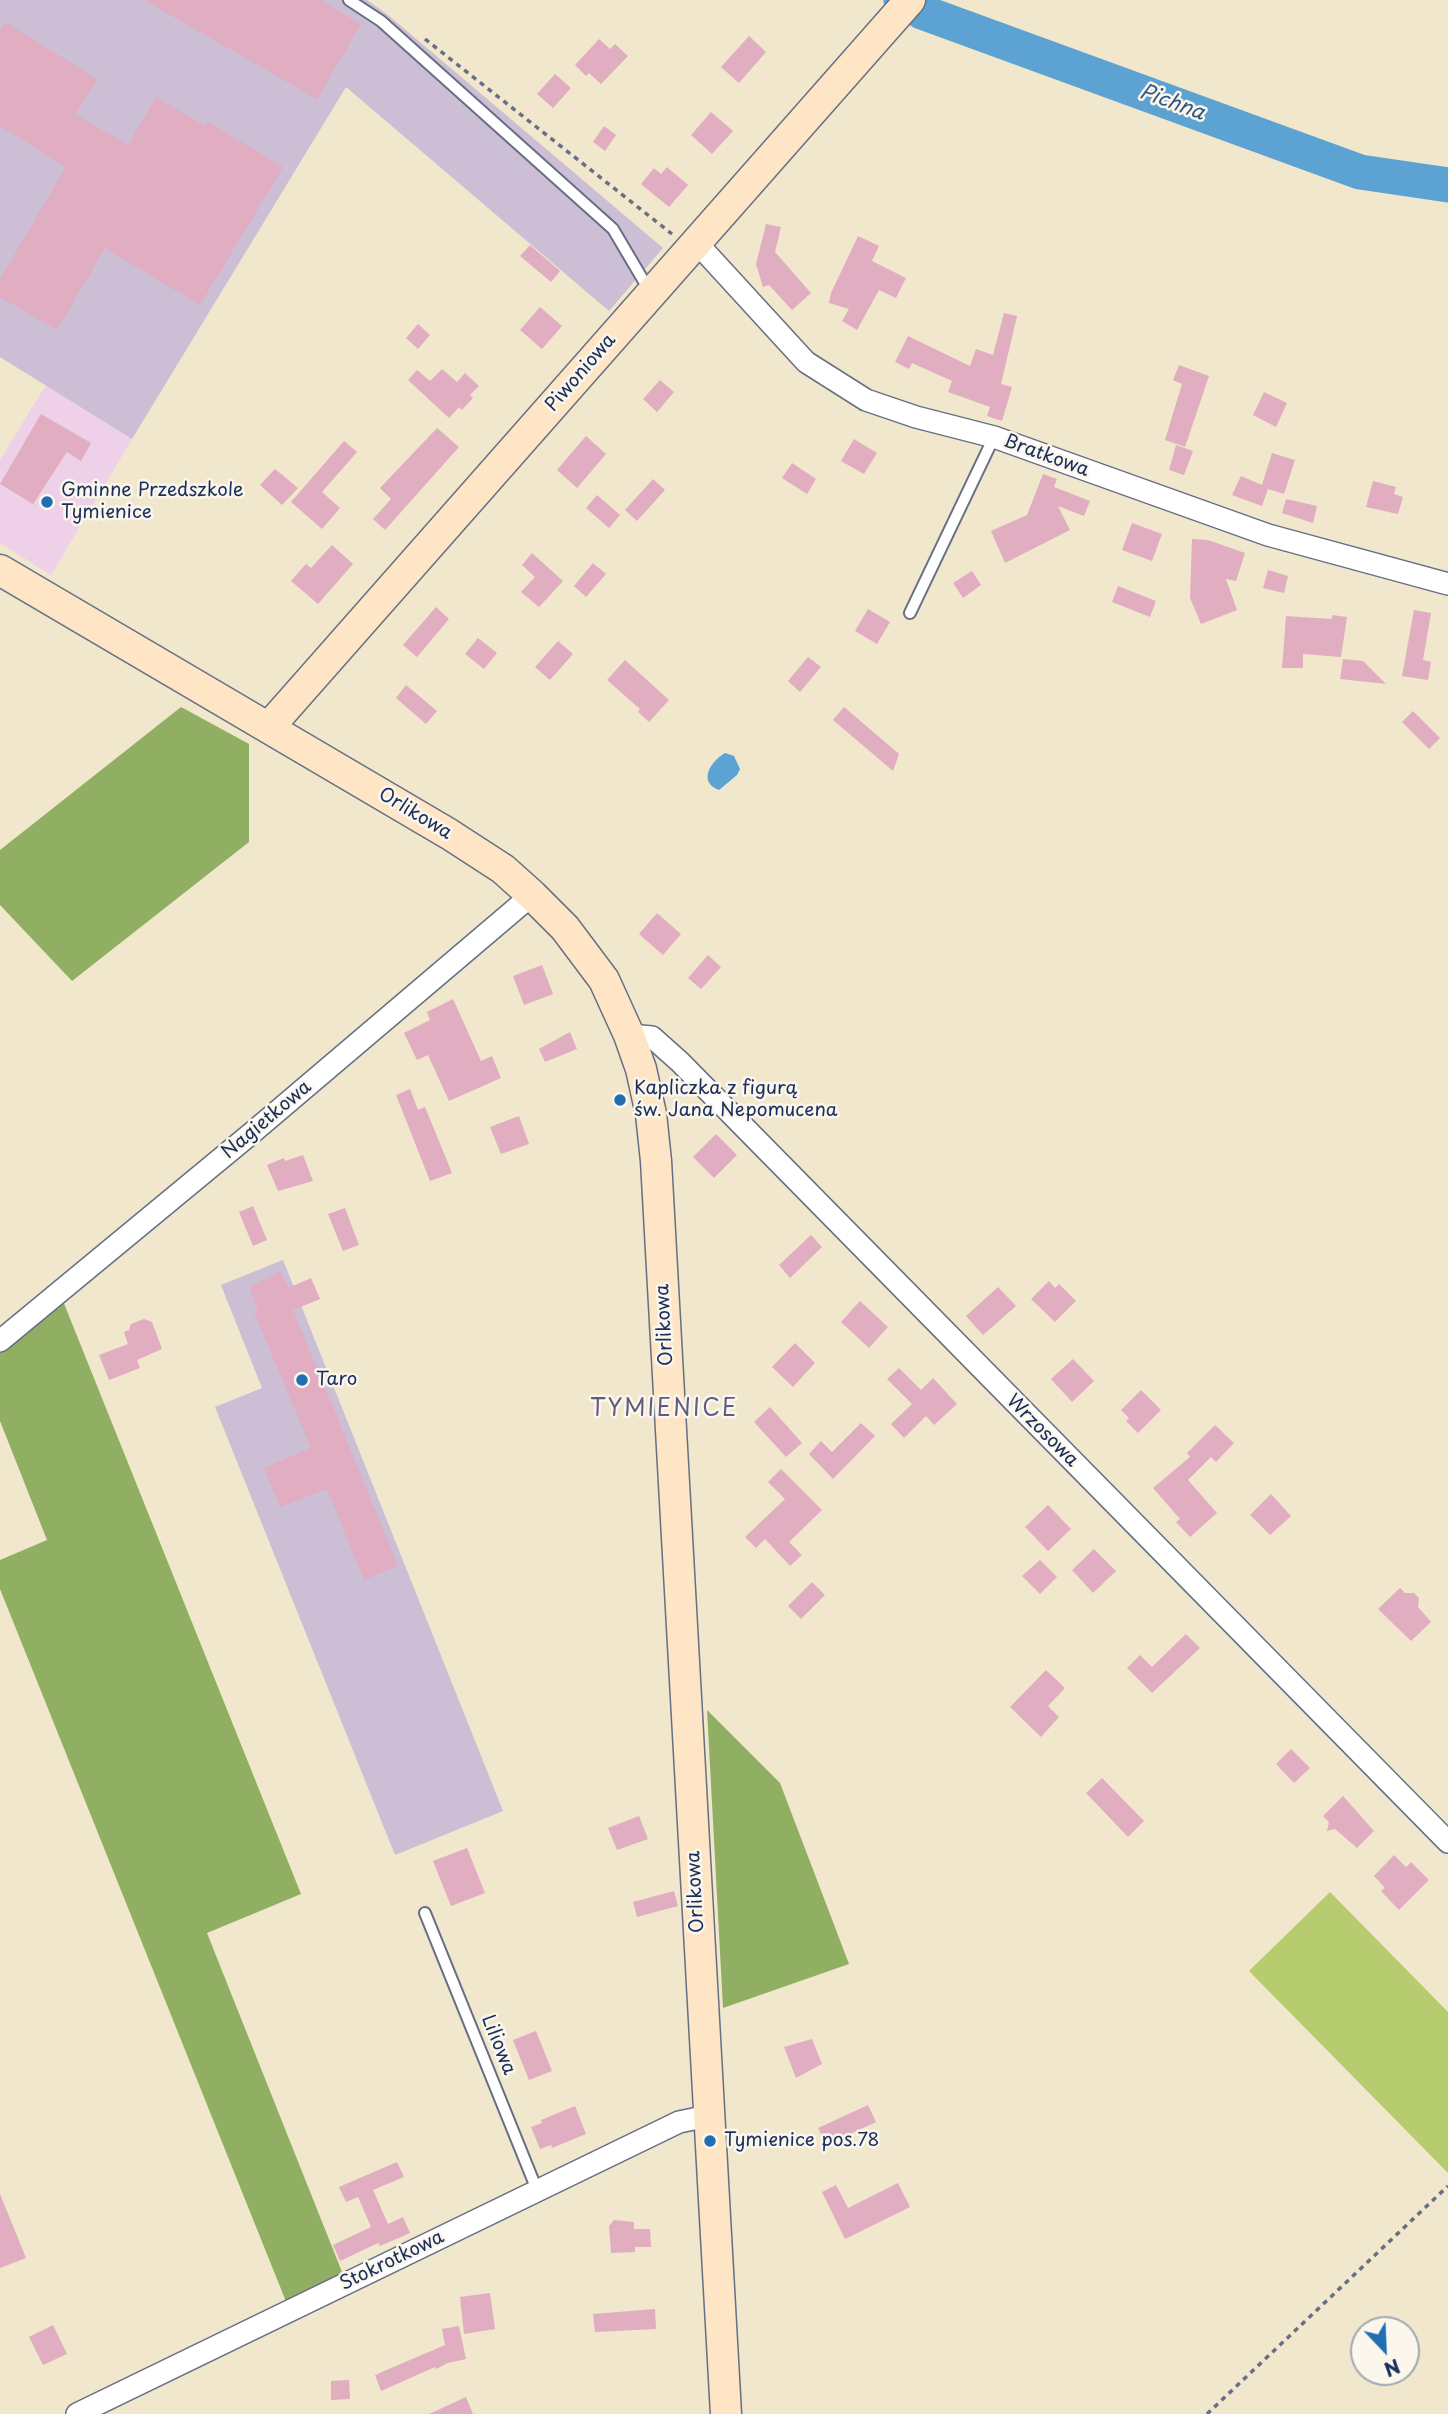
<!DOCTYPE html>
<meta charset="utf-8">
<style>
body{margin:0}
#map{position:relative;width:1448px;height:2414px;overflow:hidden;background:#f0e7cc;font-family:"Playpen Sans",sans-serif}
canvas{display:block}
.north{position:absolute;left:1350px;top:2316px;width:70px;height:70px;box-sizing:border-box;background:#fbf7ec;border:2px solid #a1a7b3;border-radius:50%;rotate:157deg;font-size:19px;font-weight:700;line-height:28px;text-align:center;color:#1b2f5e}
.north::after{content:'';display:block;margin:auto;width:24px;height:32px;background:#1f6fb2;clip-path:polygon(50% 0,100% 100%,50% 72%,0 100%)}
</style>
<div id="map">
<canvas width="1448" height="2414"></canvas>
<div class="north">N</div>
</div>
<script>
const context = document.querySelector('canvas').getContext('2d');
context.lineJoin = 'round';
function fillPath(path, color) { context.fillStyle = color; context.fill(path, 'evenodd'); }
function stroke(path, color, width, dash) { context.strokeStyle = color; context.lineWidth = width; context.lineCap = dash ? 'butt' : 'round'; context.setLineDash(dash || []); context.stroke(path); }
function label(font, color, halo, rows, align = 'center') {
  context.font = font + ' "Playpen Sans",sans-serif'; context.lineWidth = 5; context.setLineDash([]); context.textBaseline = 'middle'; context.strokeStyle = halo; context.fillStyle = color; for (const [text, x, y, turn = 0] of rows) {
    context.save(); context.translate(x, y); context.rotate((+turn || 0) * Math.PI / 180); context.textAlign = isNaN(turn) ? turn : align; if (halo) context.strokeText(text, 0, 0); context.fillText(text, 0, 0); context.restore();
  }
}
fillPath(new Path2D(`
 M46,385L132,439L51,575L0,543V460Z`), '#eed0e8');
fillPath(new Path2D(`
 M0,0H367L388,15L663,248L609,311L346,87L132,439L0,357Z
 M283,1260L503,1811L395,1855L215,1407L262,1388L221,1285Z`), '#ccbed4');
fillPath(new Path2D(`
 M1330,1892L1448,2012V2173L1249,1971Z`), '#b7cb6f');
fillPath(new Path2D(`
 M181,707L249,744V842L72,981L0,905V850Z
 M63,1301L301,1894L207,1933L344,2277L287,2304L0,1589V1560L47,1540L0,1421V1353Z
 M707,1710L780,1783L849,1964L723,2008Z`), '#91af62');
fillPath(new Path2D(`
 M725,753L734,756L740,769L737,775L719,790C697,782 711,761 725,753Z`), '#5ca2d2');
stroke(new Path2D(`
 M901,0L922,12L1360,172L1448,185`), '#5ca2d2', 35);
fillPath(new Path2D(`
 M144,0H320L361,24L317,99Z
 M5,22L97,79L75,114L128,145L156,97L205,126L208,122L283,167L200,305L105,248L57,330L0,297V279L66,167L0,126V31Z
 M749,36L766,52L739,83L721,67Z
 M599,39L610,49L615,44L628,56L601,84L589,73L586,76L575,65Z
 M555,74L571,88L553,108L537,94Z
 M711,112L733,131L712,154L691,135Z
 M604,126L616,135L605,151L593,142Z
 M667,167L688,185L669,207L641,184L654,168L661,174Z
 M766,224L781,227L775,252L811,293L792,310L769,285L763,287L756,264Z
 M858,236L879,246L872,261L906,278L896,298L879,290L857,330L842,321L849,309L829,303L831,293Z
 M530,245L560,271L551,282L520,256Z
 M540,307L562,326L542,349L520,330Z
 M1004,313L1017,316L1001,384L1012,387L1002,421L987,416L990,407L948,392L952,381L912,363L909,369L895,362L908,336L970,366L976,349L993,355Z
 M418,324L430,335L418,349L406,338Z
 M1179,365L1209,376L1185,447L1165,440L1182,384L1173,380Z
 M442,369L457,382L465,373L479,386L470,395L473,398L462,410L459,407L449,418L408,380L417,370L430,381Z
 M660,380L674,392L657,412L643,399Z
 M1264,392L1287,403L1276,427L1253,415Z
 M41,414L91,443L81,461L67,452L33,504L0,484Z
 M437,428L459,447L385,530L373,519L391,499L380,488Z
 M586,436L606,454L577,488L557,470Z
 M854,439L877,453L864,474L841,461Z
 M344,441L357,452L322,492L340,508L322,529L291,502Z
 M1176,445L1193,451L1184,475L1169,470Z
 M1272,453L1295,460L1284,494L1268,489L1262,506L1232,495L1241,476L1262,485Z
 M792,463L816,479L807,494L782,478Z
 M275,469L298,488L282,505L260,485Z
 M1043,474L1057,479L1054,487L1090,501L1084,516L1058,506L1070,530L1005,563L991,531L1027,515Z
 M653,479L665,490L637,521L625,510Z
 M1373,481L1396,487L1394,494L1403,497L1398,514L1366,507Z
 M597,495L620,515L609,528L586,508Z
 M1286,499L1317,506L1313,523L1282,513Z
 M1132,523L1162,534L1152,561L1122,550Z
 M1192,539L1208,540L1245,553L1236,581L1226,579L1237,610L1201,624L1190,598Z
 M332,545L353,564L318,604L291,581L306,564L311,568Z
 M532,553L563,581L539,607L521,592L535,577L522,565Z
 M593,563L606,574L586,597L574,586Z
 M1268,570L1288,576L1284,593L1263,588Z
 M972,571L981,585L963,598L953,583Z
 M1118,586L1156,601L1150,617L1112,602Z
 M436,607L449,619L417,657L403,645Z
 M868,609L890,622L877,644L855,631Z
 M1414,610L1431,613L1423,660L1431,662L1428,680L1402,676Z
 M1332,615L1347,617L1341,657L1303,654V668H1282L1286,616L1332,619Z
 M478,638L497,653L484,669L465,654Z
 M558,641L573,654L550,680L535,667Z
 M808,657L821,667L800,692L788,681Z
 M1343,659L1363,661L1386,684L1340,679Z
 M625,660L669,700L649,722L638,712L640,709L607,680Z
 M406,685L437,711L426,724L396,698Z
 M844,707L899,754L893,771L833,720Z
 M1413,711L1440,738L1429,749L1402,722Z
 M657,913L681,934L663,955L639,934Z
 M708,955L721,967L701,989L688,978Z
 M542,965L553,994L524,1005L513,976Z
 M453,999L481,1061L492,1056L501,1078L449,1101L428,1055L417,1060L404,1033L430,1020L427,1012Z
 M570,1032L577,1049L545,1062L539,1049Z
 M410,1089L418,1110L425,1107L452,1173L430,1181L396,1095Z
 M519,1116L529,1144L501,1154L490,1127Z
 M716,1134L737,1155L714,1178L693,1157Z
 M303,1155L313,1181L278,1191L267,1165L284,1158L285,1161Z
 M253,1206L267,1240L253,1246L239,1212Z
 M345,1208L359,1245L343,1251L328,1214Z
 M811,1235L822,1247L790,1278L779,1265Z
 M281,1271L288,1288L311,1278L320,1299L293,1310L398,1566L364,1580L327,1489L280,1507L264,1468L311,1448L254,1312L258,1310L249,1287Z
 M1049,1281L1055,1288L1059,1284L1076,1301L1055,1322L1031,1299Z
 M998,1287L1016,1306L983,1335L966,1316Z
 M860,1301L888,1327L869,1348L841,1322Z
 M144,1319L152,1322L162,1349L137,1360L140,1368L109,1380L99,1355L128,1344L124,1332L129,1330L131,1324Z
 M795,1343L815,1363L793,1387L772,1367Z
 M1073,1359L1094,1381L1072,1402L1051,1379Z
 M899,1368L921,1390L933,1378L957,1404L934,1425L926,1416L904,1438L891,1424L912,1404L887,1379Z
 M1141,1390L1161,1410L1138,1433L1126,1421L1129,1418L1121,1410Z
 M770,1407L802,1443L786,1457L754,1422Z
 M861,1423L875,1436L833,1479L809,1454L821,1441L832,1452Z
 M1215,1425L1234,1443L1216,1462L1211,1457L1188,1480L1217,1513L1190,1537L1176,1522L1180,1519L1153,1488L1190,1457L1187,1453Z
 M781,1469L822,1510L789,1542L802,1555L790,1566L765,1539L756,1548L745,1537L785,1499L768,1482Z
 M1271,1494L1291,1516L1270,1535L1250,1515Z
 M1048,1505L1071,1529L1048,1551L1025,1527Z
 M1094,1549L1116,1571L1093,1593L1072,1570Z
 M1040,1560L1057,1577L1040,1594L1022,1576Z
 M812,1582L825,1595L801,1619L788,1606Z
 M1400,1588L1405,1593H1414L1419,1598L1418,1607L1431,1622L1411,1641L1378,1609Z
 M1186,1634L1200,1648L1152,1693L1127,1668L1140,1655L1152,1667Z
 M1046,1670L1065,1688L1048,1706L1059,1717L1041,1737L1010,1707Z
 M1291,1749L1310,1768L1294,1783L1276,1764Z
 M1102,1778L1144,1821L1128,1837L1086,1793Z
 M1343,1796L1374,1831L1357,1848L1335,1829L1327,1831L1329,1822L1323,1816Z
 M639,1816L648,1839L617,1850L608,1828Z
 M467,1848L485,1893L451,1906L433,1861Z
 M1394,1855L1406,1867L1411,1862L1429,1880L1399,1910L1381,1891L1385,1888L1374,1876Z
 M674,1891L678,1906L637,1917L633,1902Z
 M536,2031L552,2071L529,2080L513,2040Z
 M812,2039L822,2064L796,2078L784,2047Z
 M868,2105L876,2122L826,2145L818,2128Z
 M575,2106L586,2134L552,2148L551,2145L540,2149L531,2127L542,2123L541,2120Z
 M397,2162L404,2177L373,2190L388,2224L403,2217L410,2233L380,2246L378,2243L340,2261L333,2245L371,2227L358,2197L346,2202L339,2187Z
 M898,2183L910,2207L845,2239L822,2192L836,2185L848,2208Z
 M0,2194L26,2258L0,2268Z
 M614,2220L634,2222V2229H650L651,2247H635V2252L611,2253L609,2226Z
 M490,2293L495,2329L464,2334L460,2297Z
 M655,2309L656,2329L595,2332L593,2314Z
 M53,2325L67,2354L43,2365L29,2337Z
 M459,2326L466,2359L448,2363L436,2369L435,2367L381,2391L375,2375L445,2345L442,2329Z
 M349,2380L350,2399L331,2400V2381Z
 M466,2397L473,2414H429Z`), '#e1adc1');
const lane = new Path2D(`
 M349,0L381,21L613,229L649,290
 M910,613L994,437
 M425,1913L537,2190`);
const street = new Path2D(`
 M696,242L806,362L866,400L916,417L994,437L1268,535L1448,584
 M629,1035L652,1037L680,1062L1448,1842
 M0,1341L253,1132L532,895
 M77,2414L679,2122L708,2116`);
const secondary = new Path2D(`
 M0,570L449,834L503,869L532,895L565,928L604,980L629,1035L641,1069L651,1114L656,1161L726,2414
 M269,727L910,0`);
stroke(lane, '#666f84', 14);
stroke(street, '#666f84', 24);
stroke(secondary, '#666f84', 33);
stroke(new Path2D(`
 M425,39L672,234
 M1207,2414L1448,2186`), '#666f84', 3.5, [5, 5]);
stroke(lane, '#fff', 10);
stroke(street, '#fff', 21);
stroke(secondary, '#fde5c5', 30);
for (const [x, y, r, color] of [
 [47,502,7,"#1f6fb2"],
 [620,1100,7,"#1f6fb2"],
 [302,1380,7,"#1f6fb2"],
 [710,2141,7,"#1f6fb2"]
]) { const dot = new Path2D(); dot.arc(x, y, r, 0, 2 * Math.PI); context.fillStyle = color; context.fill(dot); stroke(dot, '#fbf7ec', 2.5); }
label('19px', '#1b2f5e', '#fbf7ec', [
 ["Piwoniowa",581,373,-49],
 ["Bratkowa",1046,456,20],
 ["Orlikowa",415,814,31],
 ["Nagietkowa",267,1120,-40],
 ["Orlikowa",665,1325,-93],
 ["Wrzosowa",1042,1431,45],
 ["Orlikowa",696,1892,-93],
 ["Liliowa",498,2045,68],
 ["Stokrotkowa",392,2261,-26]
]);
label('19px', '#1b2f5e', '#fbf7ec', [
 ["Gminne Przedszkole",61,491],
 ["Tymienice",61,513],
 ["Kapliczka z figurą",634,1089],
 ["św. Jana Nepomucena",634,1111],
 ["Taro",316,1380],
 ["Tymienice pos.78",724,2141]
], 'left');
label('italic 21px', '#325787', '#fbf7ec', [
 ["Pichna",1172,103,20]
]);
context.letterSpacing = '2px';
label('23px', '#605b81', '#fbf7ec', [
 ["TYMIENICE",664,1410]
]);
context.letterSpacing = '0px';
</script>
